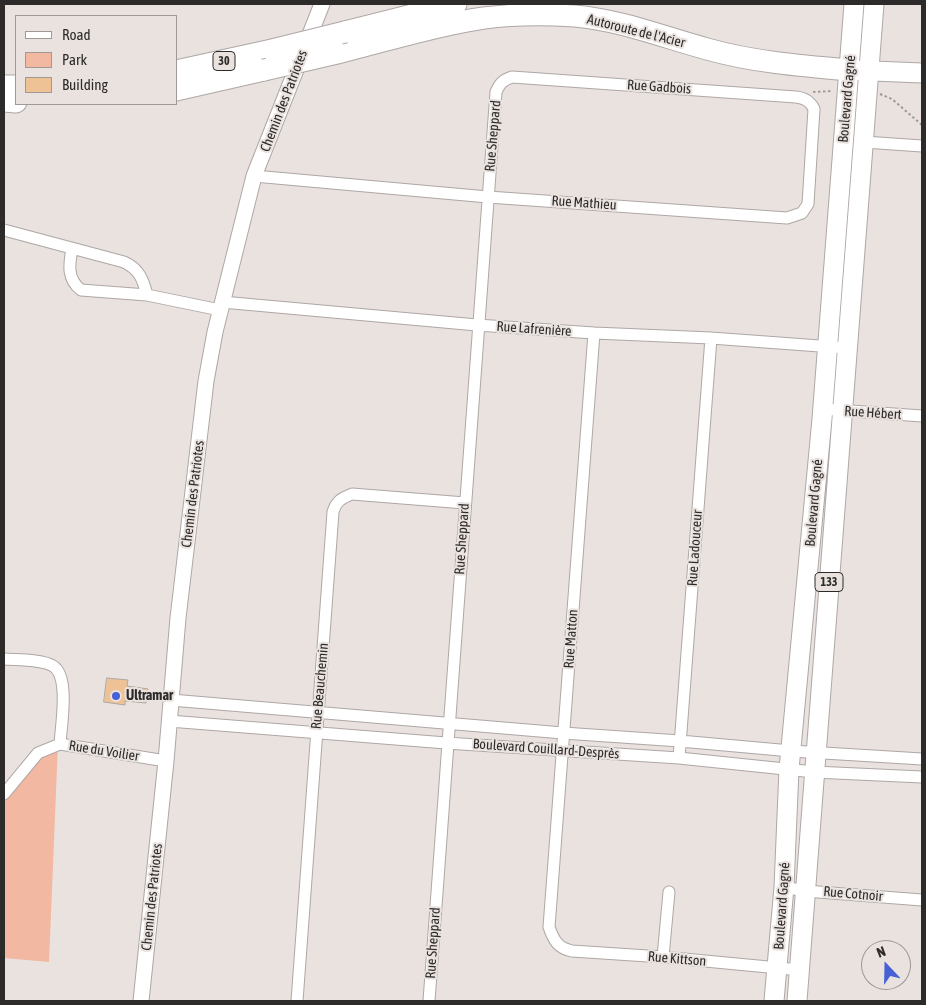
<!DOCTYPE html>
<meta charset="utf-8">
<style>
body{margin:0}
#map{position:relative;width:926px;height:1005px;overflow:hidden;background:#e9e2df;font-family:"Asap Condensed",sans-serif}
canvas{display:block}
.frame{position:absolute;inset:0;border:5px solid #2d2b2a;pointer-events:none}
.legend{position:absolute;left:15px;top:15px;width:162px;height:90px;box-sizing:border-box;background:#e9e2df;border:1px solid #9e9997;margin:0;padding:6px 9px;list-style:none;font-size:15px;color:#2d2b2a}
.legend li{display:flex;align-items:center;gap:10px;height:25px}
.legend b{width:25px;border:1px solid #9e9997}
.north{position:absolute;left:861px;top:940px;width:50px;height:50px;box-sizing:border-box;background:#e9e2df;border:1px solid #9e9997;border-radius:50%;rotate:339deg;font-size:14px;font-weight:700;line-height:20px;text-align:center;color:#2d2b2a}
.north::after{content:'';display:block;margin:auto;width:18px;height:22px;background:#4760d4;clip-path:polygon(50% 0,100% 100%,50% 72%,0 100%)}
</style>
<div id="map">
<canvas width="926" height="1005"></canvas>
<div class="frame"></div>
<ul class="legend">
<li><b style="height:6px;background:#fff"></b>Road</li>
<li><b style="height:14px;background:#f3b8a2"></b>Park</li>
<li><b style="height:14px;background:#eec295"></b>Building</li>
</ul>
<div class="north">N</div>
</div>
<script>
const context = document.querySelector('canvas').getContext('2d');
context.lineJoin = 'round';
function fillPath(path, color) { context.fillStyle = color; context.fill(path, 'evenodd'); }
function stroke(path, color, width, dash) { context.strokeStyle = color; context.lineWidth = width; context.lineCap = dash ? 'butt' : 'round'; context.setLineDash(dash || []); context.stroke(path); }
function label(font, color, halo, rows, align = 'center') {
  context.font = font + ' "Asap Condensed",sans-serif'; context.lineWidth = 4; context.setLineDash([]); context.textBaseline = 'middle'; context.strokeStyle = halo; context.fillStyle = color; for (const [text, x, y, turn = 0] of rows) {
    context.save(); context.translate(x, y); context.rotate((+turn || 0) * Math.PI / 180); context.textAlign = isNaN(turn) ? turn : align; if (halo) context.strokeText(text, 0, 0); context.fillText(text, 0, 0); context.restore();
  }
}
fillPath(new Path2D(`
 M58,743L49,962L4,958V790Z`), '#f3b8a2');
const building = new Path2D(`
 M107,678L128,680L127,686L148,689L146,703L125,701V705L104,702Z`);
fillPath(building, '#eec295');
stroke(building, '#ada8a4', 1);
const minor = new Path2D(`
 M864,142L922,146
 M254,176L488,197L787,218L802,213L808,204L814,109C810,101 805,98 796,97L512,77C503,80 500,83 496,92C471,395 449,698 429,1001
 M4,230L124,262C139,269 143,279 147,295L220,310
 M72,249C69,265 67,279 81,290L147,295
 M222,302L477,325L594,333L711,338L847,348
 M594,333L549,927C554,941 558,948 572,951L663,957L800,970
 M823,409L922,416
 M4,659C17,660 42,659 53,666C70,676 61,726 60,744
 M171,700L563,733L680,741L791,751L922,759
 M169,721L446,743L679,758L814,772L922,777
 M679,758L711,338
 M4,794L38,753L60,744L166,761
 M784,887L805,891L922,900
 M663,957L669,892
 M297,1001L333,512C336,501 342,498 352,494L465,503`);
const tertiary = new Path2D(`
 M141,1001L166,761L178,618L206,381L215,332L254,176L322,4`);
const primary = new Path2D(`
 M774,1001L784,887L789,769L822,419L854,4
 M797,1001L874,4`);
const trunk = new Path2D(`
 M849,70L922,73`);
const motorway = new Path2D(`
 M345,32L456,4
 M337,53C386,41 435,25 484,18C514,14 545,14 575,16C620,20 663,37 707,49C753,62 802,66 849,70
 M176,71L272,50
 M4,86H16
 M176,90L264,70
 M4,101L16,102`);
stroke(minor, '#aea7a5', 13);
stroke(tertiary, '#aea7a5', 17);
stroke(primary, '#aea7a5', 21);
stroke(trunk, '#aea7a5', 21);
stroke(motorway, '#aea7a5', 23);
stroke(new Path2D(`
 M813,92L833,91
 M880,94L892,99L922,125`), '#9e9997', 2, [2.5, 2.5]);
stroke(minor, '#fff', 11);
stroke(tertiary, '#fff', 15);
stroke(primary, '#fff', 19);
stroke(trunk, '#fff', 19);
stroke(motorway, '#fff', 21);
const motorwayBridge = new Path2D(`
 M272,50L345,32
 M264,70L337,53`);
stroke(motorwayBridge, '#aea7a5', 23, []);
stroke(motorwayBridge, '#fff', 21);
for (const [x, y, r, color] of [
 [116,696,5,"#4760d4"]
]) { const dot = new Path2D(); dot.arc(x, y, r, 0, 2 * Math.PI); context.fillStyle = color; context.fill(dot); stroke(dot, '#e9e2df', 2); }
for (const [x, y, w] of [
 [224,61,22],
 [829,582,28]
]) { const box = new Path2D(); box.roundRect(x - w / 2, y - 9.5, w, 19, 4); context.fillStyle = '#e9e2df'; context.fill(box); stroke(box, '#2d2b2a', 1); }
label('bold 12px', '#2d2b2a', null, [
 ["30",224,61],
 ["133",829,582]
]);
label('14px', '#2d2b2a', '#e9e2df', [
 ["Autoroute de l'Acier",636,31,14],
 ["Rue Gadbois",659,87,4],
 ["Boulevard Gagné",847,99,-85],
 ["Chemin des Patriotes",284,101,-69],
 ["Rue Sheppard",493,136,-85],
 ["Rue Mathieu",584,203,4],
 ["Rue Lafrenière",534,329,4],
 ["Rue Hébert",873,413,4],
 ["Chemin des Patriotes",193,494,-83],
 ["Boulevard Gagné",814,503,-85],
 ["Rue Sheppard",462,539,-86],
 ["Rue Ladouceur",695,548,-86],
 ["Rue Matton",571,639,-86],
 ["Rue Beauchemin",320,686,-85],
 ["Boulevard Couillard-Desprès",546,749,4],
 ["Rue du Voilier",104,751,9],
 ["Rue Cotnoir",853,894,5],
 ["Chemin des Patriotes",152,897,-84],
 ["Boulevard Gagné",782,906,-86],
 ["Rue Sheppard",433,943,-86],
 ["Rue Kittson",677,959,5]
]);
label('bold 14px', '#2d2b2a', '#e9e2df', [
 ["Ultramar",126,696]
], 'left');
</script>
